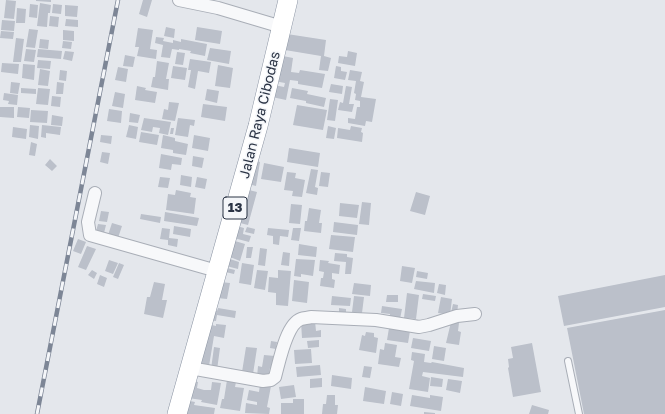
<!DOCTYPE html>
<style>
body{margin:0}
canvas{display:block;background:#e4e7ec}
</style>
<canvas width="665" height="414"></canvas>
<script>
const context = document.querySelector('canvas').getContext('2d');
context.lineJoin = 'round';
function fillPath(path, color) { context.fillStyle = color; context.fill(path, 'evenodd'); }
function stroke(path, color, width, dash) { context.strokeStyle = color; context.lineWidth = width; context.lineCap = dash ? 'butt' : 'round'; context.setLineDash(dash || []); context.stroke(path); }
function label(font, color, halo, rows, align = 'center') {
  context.font = font + ' "Golos Text",sans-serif'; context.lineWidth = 3; context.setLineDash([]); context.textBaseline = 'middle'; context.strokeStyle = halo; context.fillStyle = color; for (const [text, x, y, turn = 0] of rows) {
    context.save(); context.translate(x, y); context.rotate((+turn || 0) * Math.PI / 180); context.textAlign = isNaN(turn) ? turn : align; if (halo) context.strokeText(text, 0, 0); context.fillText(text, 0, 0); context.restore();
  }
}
fillPath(new Path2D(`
 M6,0L16,1L14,19L4,18Z
 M36,0H51V2L36,1Z
 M143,0H152L147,17L139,14Z
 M40,3L51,5L50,13H48L47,27L37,26Z
 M30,4L38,5L37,18L29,17Z
 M53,4L62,5L61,14L52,13Z
 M65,5L78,6L77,17L65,16Z
 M17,8L26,9L25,23H16Z
 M50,16L59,17L58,27L49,26Z
 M66,19L78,20V27L65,26Z
 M2,20L15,21L14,31L1,30Z
 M166,27L175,29L174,38L164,36Z
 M197,27L222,31L220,44L195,40Z
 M138,28L153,30L150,49L157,50L156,59L137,56L139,47H135Z
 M29,29L38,30L35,48L26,47Z
 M63,30L74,31V41L63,40Z
 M1,31L14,32L13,39L0,38Z
 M287,34L326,40L324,56L331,58L328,71L319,70L321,56L285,50Z
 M156,37L164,38L163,41L173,43V40L181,42V39L207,44L205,56L190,53L191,51L179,49V50L172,49L170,58L161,57L163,45L155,43Z
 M16,38L24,39L21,62H13Z
 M40,39L49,40L48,49L39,48Z
 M63,41L72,42L71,49L62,48Z
 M210,48L231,51L229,64L207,60Z
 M26,49L36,50L34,62L24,61Z
 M38,49L62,51L61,59L37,57Z
 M65,51L74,52L72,61L63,59Z
 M348,51L357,53L355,66L338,63L339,56L347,57Z
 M177,52L185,53L183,65L175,64Z
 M125,55L135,57L133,67L123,66Z
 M278,55L293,58L291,72L299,73L300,70L325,74L322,88L298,84V81L290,80L286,100L272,97L274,85L284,87L285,83L274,81Z
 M190,59L211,62L209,73L198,71L195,89L188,87L191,70H188Z
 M38,60L51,61L50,69L37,68Z
 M157,61L169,63L166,79H169L168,90L151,87L153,77H155Z
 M2,63L19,64L18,74L1,72Z
 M23,64L35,65L34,80L22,78Z
 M218,65L233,68L230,88L215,86Z
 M173,66L187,68L185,80L171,78Z
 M336,66L341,67V71L347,72L345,80L334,78Z
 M118,67L128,69L126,82L115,80Z
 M40,69L50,71L48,86L38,85Z
 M60,70L67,71L66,81L59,80Z
 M350,70L362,72L360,81L364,82L361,97L376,99L372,122L366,121L365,126L348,123V118L355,119L357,107H360V101L355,100L356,94L354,93L356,81L348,80Z
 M11,82L20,83L18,94L10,93Z
 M57,82L64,83L63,94H56Z
 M331,84L343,86L342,94L329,92Z
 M137,86L146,88L145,90L157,92L155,103L135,100Z
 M346,86L352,87L349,104H354L352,112L338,110L340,102L343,103Z
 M21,88L36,89V94L21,93Z
 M38,88L50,89L48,105L36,104Z
 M292,88L308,91L307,94L326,98L324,107L306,103V101L290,98Z
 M207,89L219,91L217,103L205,100Z
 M115,92L125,94L123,108L112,106Z
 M4,93L18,95L17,105L8,104L9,101L3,100Z
 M52,96L61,97L60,107L51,106Z
 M330,99L338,100L335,121L327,120Z
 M169,102L179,103L175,121L162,119L164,109L168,110Z
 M203,104L227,107L225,121L201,117Z
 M297,105L327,110L323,130L293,125Z
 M0,107H14V118L0,117Z
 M18,107L30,108L29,118L17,117Z
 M109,109L122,111L121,123L107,121Z
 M31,110L48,111L47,123L30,122Z
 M130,113L140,115L138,123L129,122Z
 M52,115L63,117L62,126L51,125Z
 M144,118L171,122L168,135L159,133L160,128L153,127L152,132L141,130Z
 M178,118L195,120L194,126L190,125L188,137L175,135Z
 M30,125L39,126L38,139L29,137Z
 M42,125L61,127L60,135L46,133V138L41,137Z
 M129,125L138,127L136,139L126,137Z
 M328,126L336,128L334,139L326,138Z
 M351,126L362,128L361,132L363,133L362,142L337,138L338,128L350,130Z
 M13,127L27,129L26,139L12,137Z
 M171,128H174L173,134H170Z
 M141,132L159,135L157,145L139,142Z
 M101,135L112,136L111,144L100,142Z
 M163,135L175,138V141L188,144L186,155L173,153V150L161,148Z
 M194,135L210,138L208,151L192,148Z
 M31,142L37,144L35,156L29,155Z
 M289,148L320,153L318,167L287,162Z
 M102,152L110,153L108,164L100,162Z
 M161,154L182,158L181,165L172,164L171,170L159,168Z
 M193,156L204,158L202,168L192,166Z
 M50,159L57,166L52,171L45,165Z
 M252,160L260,162L256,186L248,184Z
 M264,163L284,167L281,182L261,179Z
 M311,169L318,170L315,187L318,188L317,195L306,193Z
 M287,172L296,173L295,178L305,180L302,197L292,196L293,191L284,190Z
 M321,172L330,173L328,187L319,186Z
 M181,175L192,177L191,187L180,185Z
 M160,177L170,178L168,188L158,187Z
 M197,177L207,179L205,189L195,187Z
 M245,189L257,192L248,225L236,222Z
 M176,190L191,193L190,197L196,198L194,214L166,210L168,194L175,195Z
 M416,192L430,196L425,215L410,211Z
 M362,202L371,203L369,225L359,224Z
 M340,203L359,205L357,218L339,216Z
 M291,204L302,205L300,224L289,223Z
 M309,208L321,210L319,223H322L321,233L304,231L305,221H307Z
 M101,211L109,212L107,222L99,221Z
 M165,212L199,218L197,226L164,221Z
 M141,214L161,217L160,223L140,219Z
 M334,222L358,225L357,235L333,232Z
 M112,223L122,226L117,241L107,238Z
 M98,224L106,225L103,237L95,235Z
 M233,225L244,228L243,234L251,236L249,242L230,237Z
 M174,226L191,229L190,237L173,234Z
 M247,227L255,229L254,234L245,232Z
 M162,228L170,229L169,238L178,239L177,247L168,245V240L160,239Z
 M268,228L289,230L288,237L280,236L279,245L273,244V236L267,235Z
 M293,228H301L299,241L291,240Z
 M331,235L355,237L353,252L329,249Z
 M78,239L86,242L81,254L73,251Z
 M235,241L245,244L240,261L230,257Z
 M299,244L317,247L316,257L298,255Z
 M87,246L96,249L86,270L78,267Z
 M247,247H253L251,258H246Z
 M260,248L267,249L265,266L258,265Z
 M283,252L290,253L289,266L281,265Z
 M335,253L347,254V257L353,258L351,274H345L346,262L334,261Z
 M224,257L239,262L238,269L222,265Z
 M296,259L315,260L313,276L301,274V277L294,276Z
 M109,260L118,263L113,274L105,271Z
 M320,260L329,261L328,263L340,265L339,274L332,273V279L335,280L334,288L320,286L321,278H323L324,272L319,271Z
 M119,263L124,265L118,279L113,277Z
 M242,263L254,265L251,285L239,283Z
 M402,266L415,268L412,283L400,281Z
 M223,267L235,270L234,274L221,271Z
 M92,270L97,273L94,279L88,275Z
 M257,270L268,271L265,290L254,288Z
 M278,270L291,271L288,306L276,305V293L268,292L269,277L278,278Z
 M417,271L428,273L427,279L416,277Z
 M100,275L107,278L104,287L97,284Z
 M665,275V307L564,326L558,296Z
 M294,280L309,282L307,303L292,301Z
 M416,281L435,283L434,293L414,289Z
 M154,282L165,284L162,300H167L163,318L144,314L147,297H150Z
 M220,282L230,283L227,299L217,298Z
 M354,283L371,285L370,296L352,294Z
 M439,284L446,285L445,295L437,293Z
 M407,293L419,295L416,319L404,318Z
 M423,294L436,296L435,301L422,299Z
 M387,295H398V302H386Z
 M332,296L351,298L350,306L331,305Z
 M354,296L364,297L362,313L352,312Z
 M441,297L452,299L450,315L438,313Z
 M453,304L458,305L457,314L451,313Z
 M382,306L402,309L400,319L390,317V314L381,313Z
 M218,308L236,311L235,318L217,315L216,321L208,320L209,309L217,311Z
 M339,308L346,309V313L339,312Z
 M665,310V414H584L567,328Z
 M315,321L316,331L321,330V337L302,338L301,322Z
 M451,322L459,323L458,331L461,332L459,345L446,343Z
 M207,324L216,326V324L226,325L224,338L214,336L209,366L201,365Z
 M389,328L410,331L408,343L387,340Z
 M366,332L374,333V337L378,338L376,353L359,350L362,335L365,336Z
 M413,338L431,341L429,351L411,348Z
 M319,340V347L308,348L307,341Z
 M271,341L277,342L276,349L270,348Z
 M385,343L397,345L395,357L401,358L399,367L378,364L380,349L384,350Z
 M532,343L541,392L513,397L508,368L509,367L508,359L513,358L511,347Z
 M434,346L446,348L444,361L432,359Z
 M214,347L220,348L217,370L211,369Z
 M246,347L257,348L253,374L242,372Z
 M311,349L312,363L295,364L294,350Z
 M412,352L425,354L424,362L431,363L432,362L464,368L463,377L423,372L422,376L430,378L428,392L409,389L414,361L411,360Z
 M264,355L275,356L273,368H270L268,378L257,377L258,366L262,367Z
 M320,365L321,375L297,377L296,367Z
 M364,366L372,367L370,378L362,377Z
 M332,375L352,378L351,389L331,386Z
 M431,377L443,379L442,387L430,386Z
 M322,378V387L310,388V379Z
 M448,379L462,381L460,393L446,390Z
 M227,380L236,382L235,387L244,388L240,411L220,408L222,399H224Z
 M191,381L198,382L197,388L204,390H211L212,382L221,383L217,405L201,402L202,400L188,398Z
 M260,384L271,386L267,407L270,408L269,414L245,413L246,403L257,405V402L247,400L249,390L259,392Z
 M294,385L296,397L281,399L279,387Z
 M365,387L386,391L384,404L363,401Z
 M392,392L403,394L401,406L390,404Z
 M327,395H335V405H338L337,414H322L323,404H326Z
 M412,395L430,398V395L443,397L441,411L410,406Z
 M293,399H304V414H281V403H293Z
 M185,400L195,402L194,405L215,408L214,414H183Z
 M532,405L549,410L548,414H529Z
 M424,412L435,413V414H424Z`), '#bbc0ca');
const service = new Path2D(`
 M568,361L579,414`);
const minor = new Path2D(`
 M179,0L218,8L282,27
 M95,193L88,222L90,235L217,271
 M190,368L263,381L271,380L275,377C279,363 286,324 301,319C304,318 308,318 311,317L376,320L419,327L429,325L457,316L475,314`);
const trunk = new Path2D(`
 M177,414L258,126L288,0`);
stroke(service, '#a9aeb7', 8);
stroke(minor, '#a9aeb7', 14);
stroke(trunk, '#8b94a3', 20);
stroke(service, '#f7f8fa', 6);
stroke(minor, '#f7f8fa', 12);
stroke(trunk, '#fff', 19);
const rail = new Path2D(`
 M37,414L118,0`);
stroke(rail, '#7d8696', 4.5);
stroke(rail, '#f4f6f9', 3, [9]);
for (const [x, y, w] of [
 [235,208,24]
]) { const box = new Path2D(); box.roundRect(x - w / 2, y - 11, w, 22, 3); context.fillStyle = '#f4f6f9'; context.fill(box); stroke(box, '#2b3445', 1); }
label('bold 13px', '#2b3445', null, [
 ["13",235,208]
]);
label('14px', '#2b3445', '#f4f6f9', [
 ["Jalan Raya Cibodas",260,115,-76]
]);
</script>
